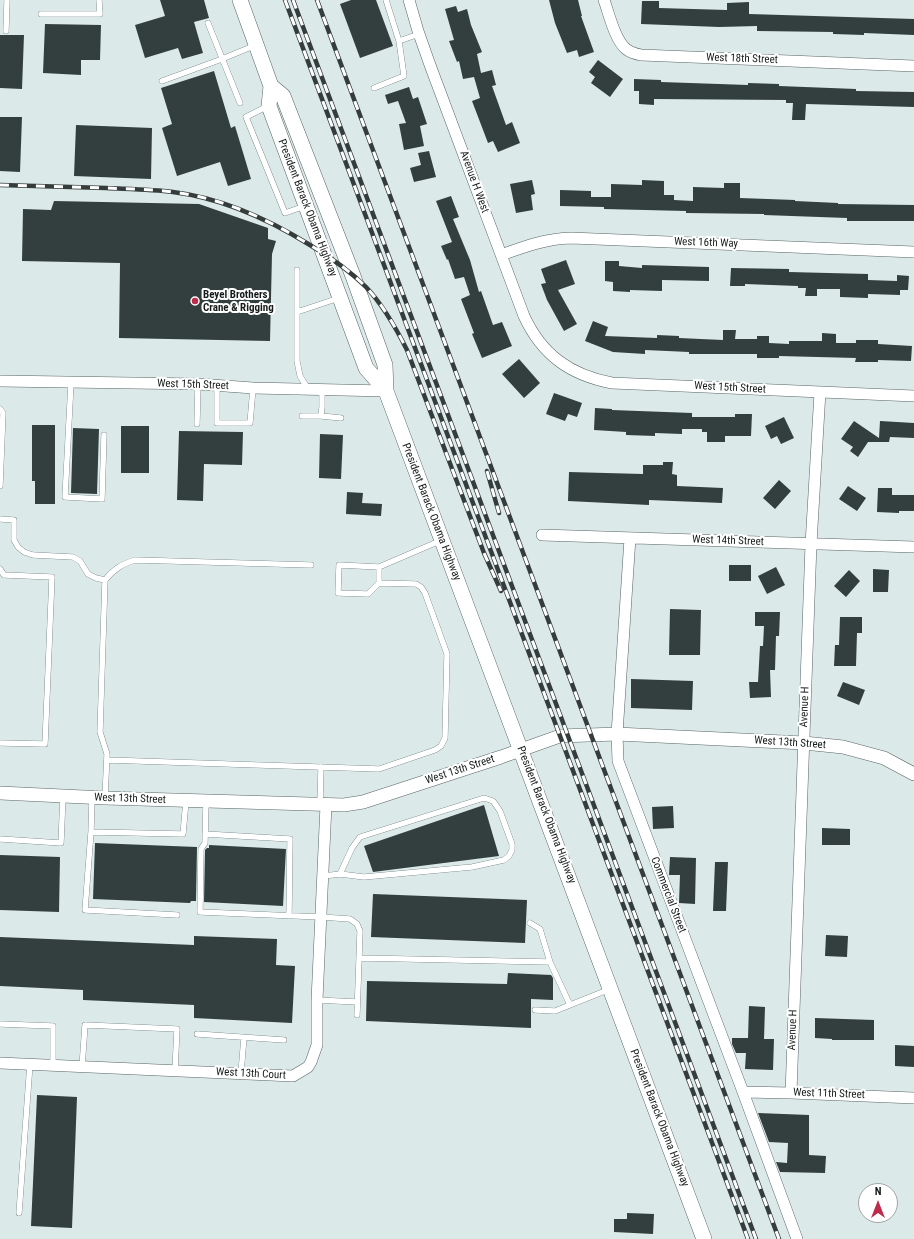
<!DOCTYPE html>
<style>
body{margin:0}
#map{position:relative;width:914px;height:1239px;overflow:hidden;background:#dbe9e9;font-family:"Roboto Condensed",sans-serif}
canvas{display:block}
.north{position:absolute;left:858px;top:1183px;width:40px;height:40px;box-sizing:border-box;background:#fff;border:1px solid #a2a4a4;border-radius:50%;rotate:0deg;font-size:11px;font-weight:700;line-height:16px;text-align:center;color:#161c1b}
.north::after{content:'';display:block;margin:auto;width:14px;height:18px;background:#bd2c4c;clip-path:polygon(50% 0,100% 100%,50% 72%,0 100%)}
</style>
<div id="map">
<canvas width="914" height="1239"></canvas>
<div class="north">N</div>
</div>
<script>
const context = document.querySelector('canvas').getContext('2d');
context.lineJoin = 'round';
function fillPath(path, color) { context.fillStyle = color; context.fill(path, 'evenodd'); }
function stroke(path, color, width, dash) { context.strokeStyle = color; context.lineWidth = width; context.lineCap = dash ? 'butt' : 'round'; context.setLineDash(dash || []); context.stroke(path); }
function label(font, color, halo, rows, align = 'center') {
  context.font = font + ' "Roboto Condensed",sans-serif'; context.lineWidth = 4; context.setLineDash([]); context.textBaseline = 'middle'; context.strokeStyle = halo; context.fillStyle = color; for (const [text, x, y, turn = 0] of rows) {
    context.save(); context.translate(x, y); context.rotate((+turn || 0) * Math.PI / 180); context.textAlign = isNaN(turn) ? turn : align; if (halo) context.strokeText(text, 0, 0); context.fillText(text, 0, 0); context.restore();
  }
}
fillPath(new Path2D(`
 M160,0H204L209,18L194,22L203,53L182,59L178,48L145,58L135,25L165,16Z
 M351,0H376L393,46L360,58L340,4Z
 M549,0H578L582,16H581L594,52L579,57L577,50L567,53L555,23Z
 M642,1H659V8L727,10V3L749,2V14L914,19V35L864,33V35L833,34V32L757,31V26L719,27L641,24Z
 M456,6L458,12L467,9L471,25L482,52L477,54L481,73L492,70L496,85L492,86L506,125L512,122L520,143L498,152L493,141L488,143L472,101L480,98L474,77L463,79L459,61L457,62L449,41L454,40L445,9Z
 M45,24L101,25L100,60H81V75L43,73Z
 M0,35H24L22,89L0,88Z
 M598,60L623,79L610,97L591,83L595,77L589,72Z
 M214,71L231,128L235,126L251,179L228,186L220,162L177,176L162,128L172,124L161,88Z
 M634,79L661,80V82L748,85V83L779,84V86L856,89V91L914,92V107L806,104L805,120H792L793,103H786V100L654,99V105L639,104V91H634Z
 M409,87L413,99L418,97L427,124L420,126L424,146L404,150L399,124L406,123L398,101L388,104L385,95Z
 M0,117H22L20,172L0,171Z
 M76,125L152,128L151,179L74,176Z
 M429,151L436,177L414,182L410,168L421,165L418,153Z
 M532,180L535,194L531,195L533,210L516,213L510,184Z
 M642,180L664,181V195H674V200L693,201V187L724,188V183H740V198L795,200V201L838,203V204L914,205V221H847V218L764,215V214L686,213V211L604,209V207L560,206V190L591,191V197H611V184L642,185Z
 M451,196L459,217L453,219L470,260L479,292L481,291L493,325L502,322L512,346L482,358L472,334L474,333L461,299L470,295L464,277L455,279L448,259L447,260L441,246L452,242L436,201Z
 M54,201L199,204L268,228V239L276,241L272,254L270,341L119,338L120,263L22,261L23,209L51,210Z
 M566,260L575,284L558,290L577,324L564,331L547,300L541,284L546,283L541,269Z
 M605,261H619V266L642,268V265L709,267V281L662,280V291L630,290V292L613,291V282L605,281Z
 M731,268L789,269V272L868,274V280L897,281V275L909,276L908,290H900V295L868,294V298L840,297V289H817V296H805L806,288H798V286L745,284V286H730Z
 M593,321L608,327L605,336L657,338V335L679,336V338L723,340V330H736L735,339H757V336H769V343L789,344V341H822V333L836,334V343H856V340H878V344L912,346L911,361L878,360V362H855L856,358L779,356V358H757V354H689V352L645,350V354L613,352L585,341Z
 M519,359L540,383L524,398L502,374Z
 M554,393L582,403L577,417L568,414L565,421L546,414Z
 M595,408L612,409V410L692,413V417H735V414H752L751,436H725V442H707V432H702V429H682V434L655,433V436L626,435V432L594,430Z
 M784,417L794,438L781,444L777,436L771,439L765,426Z
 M854,421L879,438L880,421L914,423V438L890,437L889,442H868L858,457L850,451L853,447L841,439Z
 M32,425H55V504H35V481H32Z
 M121,426H149V473H121Z
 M73,428L99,429L97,494L71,493Z
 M179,431L243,432L242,465L204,464L203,501L177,500Z
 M320,434L343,435L341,479L319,478Z
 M663,462H673L672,474L677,475V486L723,488L722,503L649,500V505L568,501L569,472L643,474V465H663Z
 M779,480L791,491L775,509L763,498Z
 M848,486L866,498L857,511L839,499Z
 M878,488H892V495H914V511H899V513L877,512Z
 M347,492L363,493L362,503L382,504L381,516L346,514Z
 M729,565H751V581H729Z
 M776,567L785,585L767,594L758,576Z
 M873,569L889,570L888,592H873Z
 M849,570L860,581L846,597L834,586Z
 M670,609L701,610L700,655H669Z
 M755,612H780L779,636H776L775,670H770L771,697L750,698L749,682H758L760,646H763L764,626H755Z
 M840,617H862V633H857L856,666H834L835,645H839Z
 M631,679L693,681L692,710L631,708Z
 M843,682L865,690L859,705L837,696Z
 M484,805L499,856L373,872L364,846Z
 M673,806L674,828L653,829L652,807Z
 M822,828L850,829V845H822Z
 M95,843L197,847L196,901H191L190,903L93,899Z
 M209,845L286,849L283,906L204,902L205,850L207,848H209Z
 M0,855L60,857L59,912L0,910Z
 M670,857L696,858L695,904L679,903L680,875H669Z
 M715,862H728L726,911H713Z
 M373,894L527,900L525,943L371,937Z
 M826,935L848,936L847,957L825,956Z
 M194,936L277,939L276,965L295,966L292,1023L194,1018V1005L83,1000V990L0,986V937L194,945Z
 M508,973L551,975L553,978V1000L531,999V1028L366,1021L367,981L507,984Z
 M749,1006L765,1007L764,1039H774L773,1070L745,1069L746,1053H736L732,1044V1038H748Z
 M815,1018L874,1020V1040H832V1039L815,1038Z
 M895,1045L914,1046V1067L895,1066Z
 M37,1095L77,1097L72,1228L31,1226Z
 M758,1113L809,1115V1155L826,1156L825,1173L780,1172L776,1162L787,1163L788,1143L769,1142Z
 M627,1213L654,1214L653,1234L614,1232V1219H627Z`), '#333f3f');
const service = new Path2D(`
 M386,0L399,41
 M41,14H100L99,0
 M208,23L240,103
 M6,31L7,0
 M162,81L222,59L256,45
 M374,88L404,76L399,41L419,34
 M268,106L246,117L285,213L305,206
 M297,270V361L300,376L308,389
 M297,312L339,298
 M71,383L65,497L102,499L104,435
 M217,385V423H250L253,388
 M0,409L3,413L0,486
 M302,416H321L322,407V390
 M321,416L341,418
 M197,424L198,384
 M0,519L14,520V540L18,547L24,552L33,555L73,557L80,561L88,574L96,578L105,580
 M379,567L339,565L338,593L368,594L379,583V567L442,540
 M0,569L4,575L52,577L45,744L0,743
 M107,760L379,769L435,750L441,746L445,738L447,654L425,593L421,587L416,584L379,583
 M92,798L91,832L85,910L177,915
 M105,798L107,754L100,732L105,580C114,569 122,564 135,560L311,565
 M206,802L205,843L201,849L200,912L321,917L350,919L357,924L360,931L357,1015
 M320,805L321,767
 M91,832L183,834L186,801
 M205,834L290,839L289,916
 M0,839L61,843L63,796
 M324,876L340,874L364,877L472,867L504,860L509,856L512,850V844L500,811L493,801L484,798L360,837L352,848L340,874
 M530,923L540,929L550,962
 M359,958L550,962L570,1005L610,989
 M317,1000L357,1002
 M535,1010L555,1011L570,1005
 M0,1024L53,1026V1065
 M197,1034L284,1040
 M82,1067L85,1025L177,1029L175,1070
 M241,1073L244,1037
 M19,1213L30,1064`);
const minor = new Path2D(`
 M409,0L418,31L430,65L524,316C542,355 570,375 612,383L914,396
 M604,0C609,14 615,40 626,49C631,53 636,54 641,55L914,66
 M501,255C526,246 545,239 571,238L914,252
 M0,381L198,384L253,388L386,391
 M542,535L914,547
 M630,538L617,734L618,761L743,1092L797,1239
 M0,1063L293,1076L308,1067L311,1062L317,1045V1000L326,805
 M743,1092L791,1093L914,1098
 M791,1093L811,544L820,392`);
const tertiary = new Path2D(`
 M0,793L105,798L344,805L363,802L501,757L560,736L617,734L804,743L843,747L884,758L914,774`);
const secondary = new Path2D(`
 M240,0L271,86L269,106L366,368L386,391
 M271,86L283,96L353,276L385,365L386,391L704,1239`);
stroke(service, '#586464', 6);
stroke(minor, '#586464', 12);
stroke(tertiary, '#586464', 14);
stroke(secondary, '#586464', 16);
stroke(service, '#fff', 5.5);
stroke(minor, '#fff', 11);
stroke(tertiary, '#fff', 13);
stroke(secondary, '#fff', 15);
const rail = new Path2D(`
 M285,0L748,1239
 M293,0L756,1239
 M317,0L779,1239
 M0,185C35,186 71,187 106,188C128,189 151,189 173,192C222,198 268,219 310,245C330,257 350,271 366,287C383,305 396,328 407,350L484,553L501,591
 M487,471L499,513`);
stroke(rail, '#353d3c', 4.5);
stroke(rail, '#fff', 3, [9]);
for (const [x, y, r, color] of [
 [195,301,4,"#bd2c4c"]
]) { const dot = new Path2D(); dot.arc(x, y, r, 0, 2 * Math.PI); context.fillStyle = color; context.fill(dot); stroke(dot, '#fff', 1.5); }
label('11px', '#161c1b', '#fff', [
 ["West 18th Street",742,59,2],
 ["Avenue H West",474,182,70],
 ["President Barack Obama Highway",307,208,69],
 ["West 16th Way",706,243,2],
 ["West 15th Street",193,385,2],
 ["West 15th Street",730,388,3],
 ["President Barack Obama Highway",431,512,69],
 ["West 14th Street",728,541,2],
 ["Avenue H",805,707,-88],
 ["West 13th Street",790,743,4],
 ["West 13th Street",460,770,-18],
 ["West 13th Street",130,799,2],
 ["President Barack Obama Highway",546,815,69],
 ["Commercial Street",668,895,69],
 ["Avenue H",793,1030,-88],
 ["West 13th Court",251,1074,3],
 ["West 11th Street",829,1094,2],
 ["President Barack Obama Highway",659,1118,69]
]);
label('bold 11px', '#161c1b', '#fff', [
 ["Beyel Brothers",203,295],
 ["Crane & Rigging",203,308]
], 'left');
</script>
